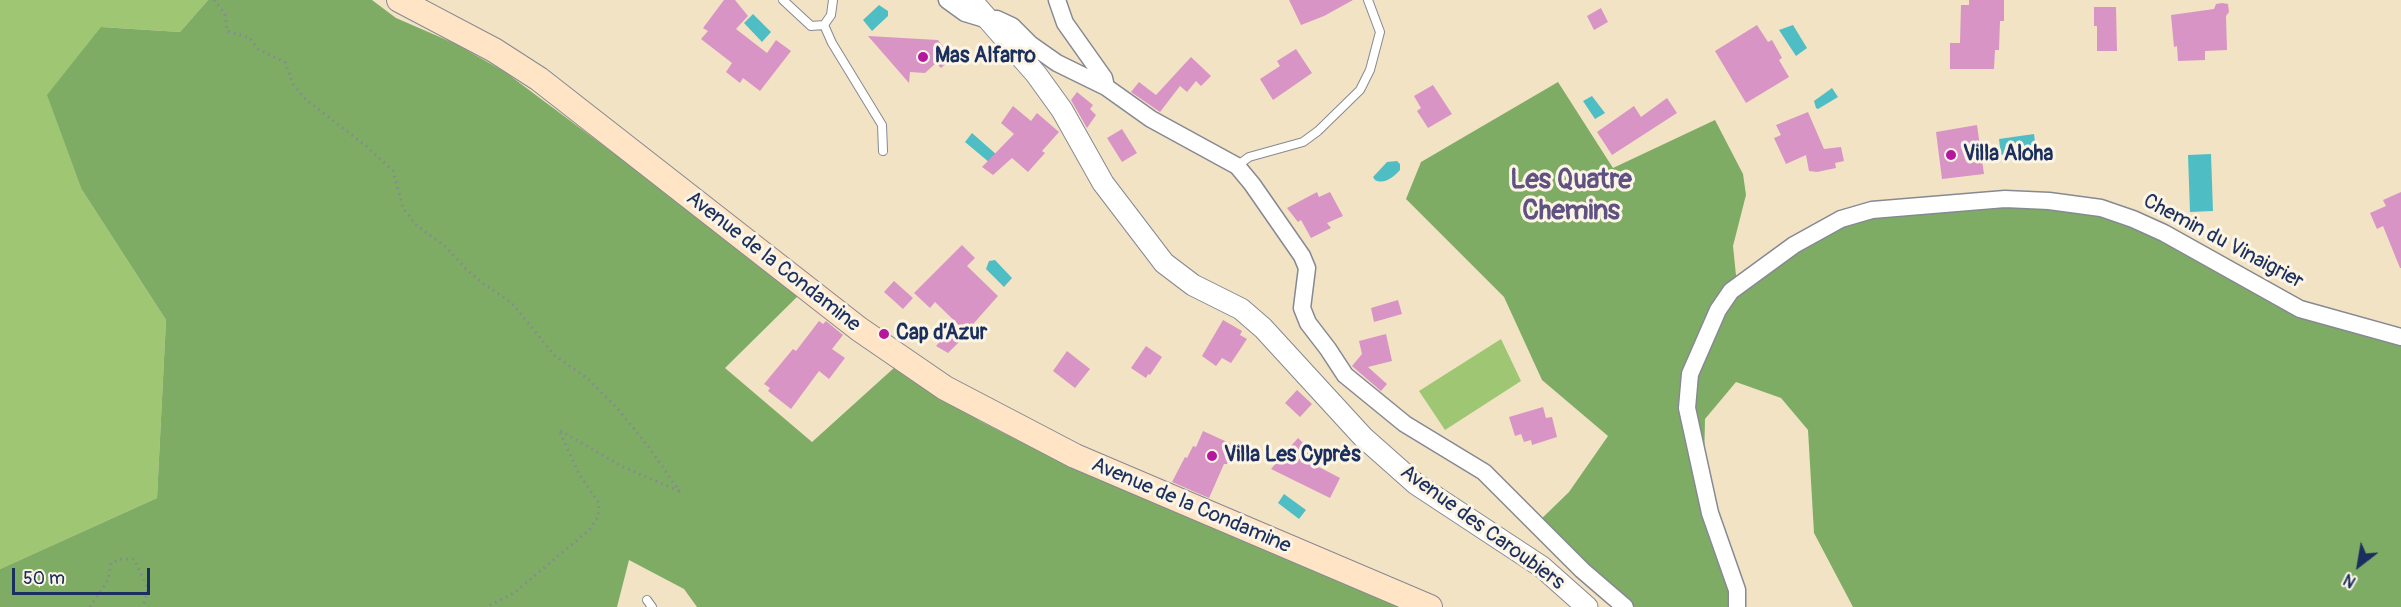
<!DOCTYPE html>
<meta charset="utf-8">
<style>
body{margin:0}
#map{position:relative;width:2401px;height:607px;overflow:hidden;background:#f2e3c5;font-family:Pangolin,sans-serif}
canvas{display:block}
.north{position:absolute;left:2329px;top:535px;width:60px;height:60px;-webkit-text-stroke:4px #fcf5e5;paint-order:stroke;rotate:211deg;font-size:16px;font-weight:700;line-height:24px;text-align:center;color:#1b2f5e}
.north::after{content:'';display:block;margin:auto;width:21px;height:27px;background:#1b2f5e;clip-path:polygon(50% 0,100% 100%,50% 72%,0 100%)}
.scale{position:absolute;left:12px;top:568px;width:138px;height:27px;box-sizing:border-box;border:3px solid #1b2f5e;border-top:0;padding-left:8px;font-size:18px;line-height:21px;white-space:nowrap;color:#1b2f5e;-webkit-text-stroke:4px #fcf5e5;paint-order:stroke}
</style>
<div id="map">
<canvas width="2401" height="607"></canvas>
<div class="north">N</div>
<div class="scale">50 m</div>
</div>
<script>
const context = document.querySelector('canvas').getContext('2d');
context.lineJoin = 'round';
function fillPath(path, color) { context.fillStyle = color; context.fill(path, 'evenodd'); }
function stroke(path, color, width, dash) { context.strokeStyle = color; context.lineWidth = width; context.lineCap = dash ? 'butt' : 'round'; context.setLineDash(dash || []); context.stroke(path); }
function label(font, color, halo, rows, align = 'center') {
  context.font = font + ' Pangolin,sans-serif'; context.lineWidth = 6; context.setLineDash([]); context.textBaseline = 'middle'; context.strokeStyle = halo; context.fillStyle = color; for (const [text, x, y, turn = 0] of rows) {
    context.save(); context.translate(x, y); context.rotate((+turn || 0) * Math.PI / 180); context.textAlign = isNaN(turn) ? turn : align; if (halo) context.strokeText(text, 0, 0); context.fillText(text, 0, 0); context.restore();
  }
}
fillPath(new Path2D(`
 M0,0H208L180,32L101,27L82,190L166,320L157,498L0,569Z
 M1501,339L1521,381L1445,430L1419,391Z`), '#9fc773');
fillPath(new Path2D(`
 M208,0H372L396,18L456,44L505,72L801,293L725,368L812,442L895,367L980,421L1035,449L1400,607H697L684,589L629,560L617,607H0V569L157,498L166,320L82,190L47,95L101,27L180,32Z
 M1558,82L1613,168L1715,120L1743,174L1746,195L1733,246L1738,295L1803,248L1856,220L1948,208L2040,207L2105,215L2149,232L2292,314L2401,346V607H1853L1814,533L1808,430L1781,398L1736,382L1705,419L1703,514L1729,590L1728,607H1625L1535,525L1569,492L1608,436L1542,380L1504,297L1406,199L1421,162Z`), '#7fac65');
fillPath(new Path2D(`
 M879,5L888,11V16L872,31L863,20Z
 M753,14L771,32L762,42L744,23Z
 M1793,25L1807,48L1796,56L1779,30Z
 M1832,88L1838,97L1818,109L1816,108L1814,101Z
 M1592,96L1605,113L1595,119L1583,101Z
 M972,133L997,155L990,163L965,142Z
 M2034,134L2036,150L2001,155L1999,139Z
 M2211,154L2213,211L2190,212L2188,155Z
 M1397,161L1400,164V170C1394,177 1384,185 1375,180L1373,177L1387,162Z
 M995,260L1012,278L1004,287L986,269L989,261Z
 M1284,494L1306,510L1299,519L1278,503Z`), '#4fbec4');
fillPath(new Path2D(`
 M724,0H735L748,16L736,29L767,53L776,40L791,51L760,91L743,78L740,83L726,72L732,63L701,39L708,31L703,28Z
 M1289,0H1353L1324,16L1301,25Z
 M1969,0H2004V21H2000L1999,50H1995L1994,69H1950V43H1960L1961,5H1969Z
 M2222,3L2228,4L2229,12L2226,16L2227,50L2205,51V60L2178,61L2177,46L2174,47L2171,15L2214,9L2216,4Z
 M2094,7H2116L2117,51H2097V26H2094Z
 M1601,8L1608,22L1594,30L1587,16Z
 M1757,25L1768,42L1772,40L1782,58L1779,60L1789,77L1746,103L1715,51Z
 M868,36L938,40L952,58L941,68L936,63L925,73L910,72L909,83Z
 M1296,49L1312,73L1273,100L1260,79L1280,66L1277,61Z
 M1191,57L1211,76L1201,86L1196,81L1187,92L1180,86L1160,112L1131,92L1139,82L1156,95Z
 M1433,85L1452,114L1428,128L1417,111L1421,108L1414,96Z
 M1077,92L1093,105L1090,109L1096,115L1087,128L1071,100Z
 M1667,98L1677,113L1612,155L1597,132L1634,106L1641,117Z
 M1013,106L1031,121L1037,113L1059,132L1042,151L1045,153L1028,172L1012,158L993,175L982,167L1014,134L1001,123Z
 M1808,112L1824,149L1841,147L1844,161L1835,163L1836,168L1817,172L1809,171L1806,155L1786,164L1774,138L1781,135L1776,125Z
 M1977,125L1984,174L1942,179L1936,132Z
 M1122,129L1137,153L1122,162L1107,138Z
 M1317,192L1319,197L1330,192L1343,216L1327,223L1331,228L1311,238L1301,220L1298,222L1287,208Z
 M2401,192V268H2400L2383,226L2377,229L2370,213L2386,206L2383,200Z
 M962,245L975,258L967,266L998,296L966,332L935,302L930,308L914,293Z
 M894,281L913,298L903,309L884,292Z
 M1398,300L1402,314L1374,322L1371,308Z
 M1223,320L1242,331L1240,335L1247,339L1231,363L1222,358L1216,366L1202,356Z
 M819,321L823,324L826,321L843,335L832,349L845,358L829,379L819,371L791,409L768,391L770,388L764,384L793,349L796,351Z
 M947,334L960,341L948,353L936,346Z
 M1386,334L1392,361L1368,367L1387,384L1381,391L1352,366L1362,354L1359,341Z
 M1146,346L1162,357L1150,375L1148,374L1146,378L1131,368Z
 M1067,351L1090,369L1075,388L1053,371Z
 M1297,390L1312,404L1300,417L1285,403Z
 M1543,407L1546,418L1552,417L1557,437L1532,445L1531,440L1524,442L1521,434L1515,436L1509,417Z
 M1203,431L1236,446L1227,464H1224L1209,498L1172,482L1185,457L1187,458L1193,446L1196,447Z
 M1298,438L1323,462L1319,467L1340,478L1330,498L1271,469Z`), '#d894c5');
const service = new Path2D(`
 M783,0L811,26L824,25L831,15L833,0
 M824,25L832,43L882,125L883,151
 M1237,166L1249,157L1303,142L1318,131L1360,90L1370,70L1380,32L1368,0
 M647,600L652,607`);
const minor = new Path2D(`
 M947,0L965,13L988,20L997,19L1012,26L1030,44L1057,63L1106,87
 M1057,0L1065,23L1104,78L1106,87L1151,119L1237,166L1252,184L1302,256L1307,268L1302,308L1308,323L1328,349L1345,375L1405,424L1484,472L1582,570L1625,607
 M1737,607V590L1710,513L1687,408L1690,374L1718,310L1731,291L1794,245L1841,219L1872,210L2005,199L2049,201L2101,208L2133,219L2164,233L2300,309L2401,337`);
const tertiary = new Path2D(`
 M971,0L1036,74L1062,110L1103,183L1164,263L1193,285L1241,309L1263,328L1363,437L1416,484L1542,567L1587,607`);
const secondary = new Path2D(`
 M399,0L494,50L539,79L859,329L945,388L1075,456L1430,607`);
stroke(service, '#868992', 10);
stroke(minor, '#868992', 19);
stroke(tertiary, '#868992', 23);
stroke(secondary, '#868992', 26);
stroke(new Path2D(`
 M214,0L225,14L227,31L250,38L258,49L285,62L293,84L304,98L366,146L393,171L403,208L417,226L445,246L466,269L485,285L512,303L554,355L587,378L617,408L648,446L679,491L623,467L559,430L579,474L599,503L598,517L589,530L514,593L486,607
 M90,607L108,580L111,563L120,559H134L148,589L143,607`), '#868992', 3, [1.5, 4.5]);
stroke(service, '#fff', 8);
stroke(minor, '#fff', 16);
stroke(tertiary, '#fff', 21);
stroke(secondary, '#ffe4c6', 24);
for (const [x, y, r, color] of [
 [923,57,6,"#b5179e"],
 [1951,155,6,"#b5179e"],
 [884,334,6,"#b5179e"],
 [1212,456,6,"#b5179e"]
]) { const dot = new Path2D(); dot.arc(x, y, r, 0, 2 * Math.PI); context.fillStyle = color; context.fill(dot); stroke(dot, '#fcf5e5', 2); }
label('bold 21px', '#1b2f5e', '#fcf5e5', [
 ["Mas Alfarro",935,57],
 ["Villa Aloha",1963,155],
 ["Cap d’Azur",896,334],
 ["Villa Les Cyprès",1224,456]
], 'left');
label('21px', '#1b2f5e', '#fcf5e5', [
 ["Chemin du Vinaigrier",2223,242,28],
 ["Avenue de la Condamine",773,262,38],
 ["Avenue de la Condamine",1191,506,23],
 ["Avenue des Caroubiers",1482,528,36]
]);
label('bold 27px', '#5d5282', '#fcf5e5', [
 ["Les Quatre",1571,181],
 ["Chemins",1571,212]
]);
</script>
